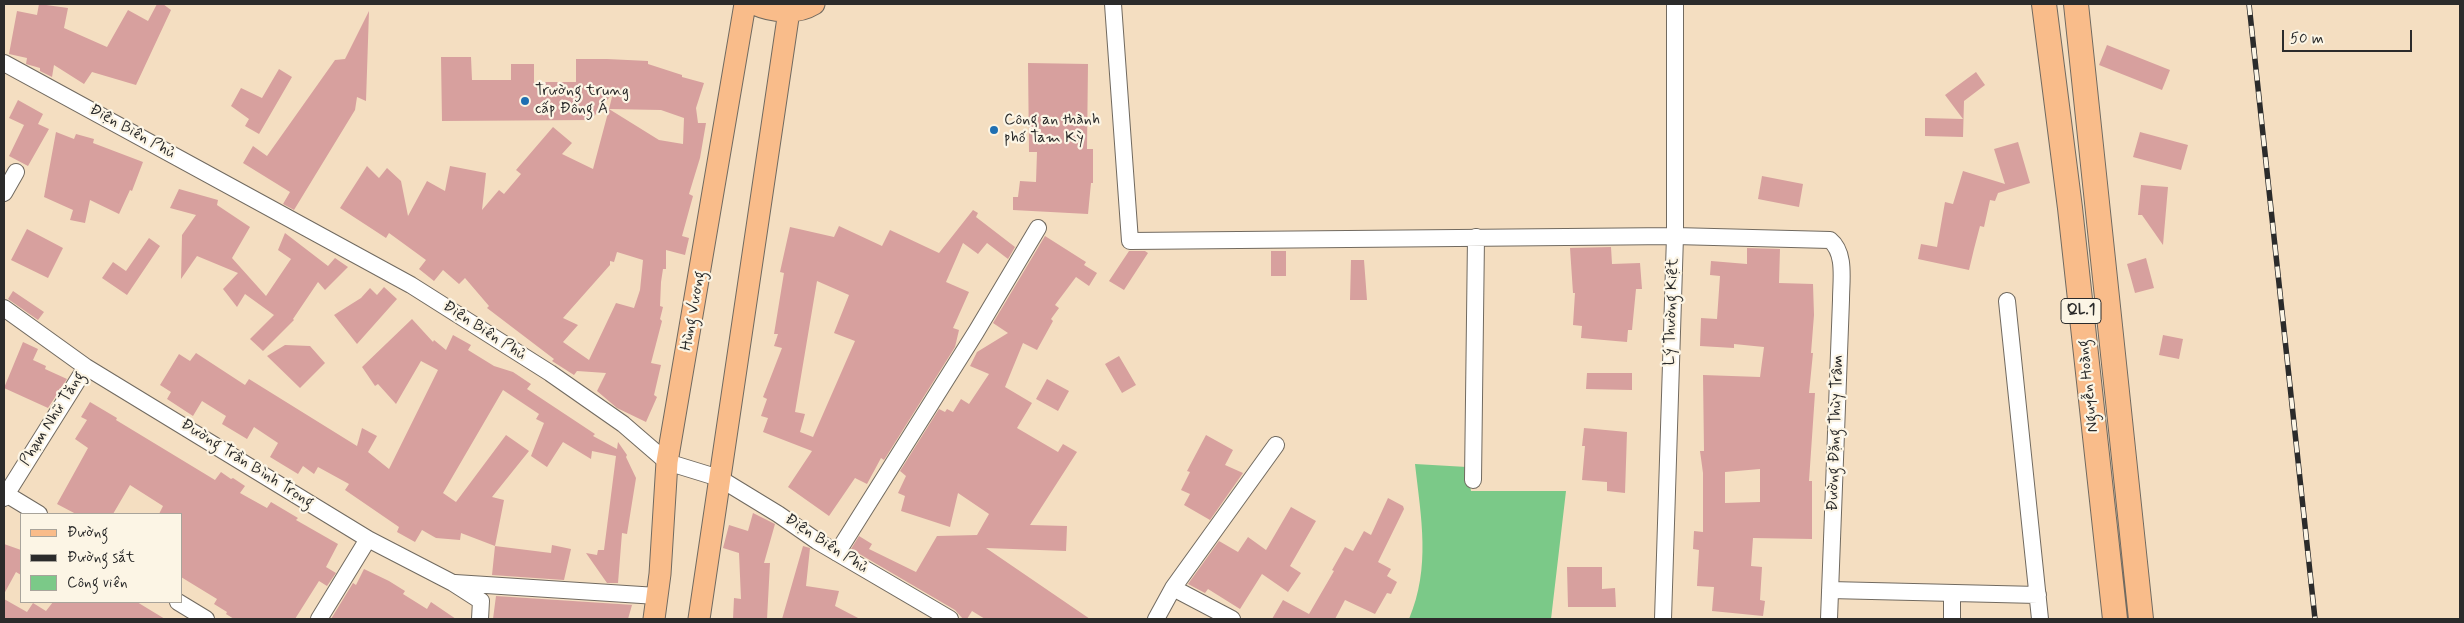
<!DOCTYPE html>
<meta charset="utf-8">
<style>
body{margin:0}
#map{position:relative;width:2464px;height:623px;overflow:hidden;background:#f4dec1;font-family:Mynerve,sans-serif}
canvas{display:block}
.frame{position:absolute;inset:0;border:5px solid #2b2b2b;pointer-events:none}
.legend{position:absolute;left:20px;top:513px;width:162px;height:90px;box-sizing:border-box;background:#fcf5e5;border:1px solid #a8a49b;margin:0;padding:6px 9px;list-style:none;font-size:15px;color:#2b2b2b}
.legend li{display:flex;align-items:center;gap:10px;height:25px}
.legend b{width:25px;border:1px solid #a8a49b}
.scale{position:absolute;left:2282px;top:30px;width:130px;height:22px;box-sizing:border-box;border:2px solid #2b2b2b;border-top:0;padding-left:6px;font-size:15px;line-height:18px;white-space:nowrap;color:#2b2b2b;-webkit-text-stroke:4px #fcf5e5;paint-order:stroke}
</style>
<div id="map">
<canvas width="2464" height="623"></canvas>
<div class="frame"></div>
<ul class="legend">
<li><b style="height:6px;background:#f9bc8a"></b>Đường</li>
<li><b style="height:6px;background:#2b2b2b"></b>Đường sắt</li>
<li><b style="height:14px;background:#7bc988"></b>Công viên</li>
</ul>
<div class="scale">50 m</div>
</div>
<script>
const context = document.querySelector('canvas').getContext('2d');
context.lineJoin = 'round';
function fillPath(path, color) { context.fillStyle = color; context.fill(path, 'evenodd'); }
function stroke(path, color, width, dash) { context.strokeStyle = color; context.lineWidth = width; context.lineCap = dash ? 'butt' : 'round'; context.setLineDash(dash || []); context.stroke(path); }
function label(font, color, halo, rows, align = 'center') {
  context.font = font + ' Mynerve,sans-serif'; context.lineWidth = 4.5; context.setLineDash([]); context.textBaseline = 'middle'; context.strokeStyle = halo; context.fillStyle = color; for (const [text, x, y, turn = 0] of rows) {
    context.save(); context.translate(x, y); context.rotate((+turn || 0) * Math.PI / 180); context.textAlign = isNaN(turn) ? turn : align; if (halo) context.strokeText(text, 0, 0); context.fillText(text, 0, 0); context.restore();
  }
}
fillPath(new Path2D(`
 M1415,464L1467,467L1471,491H1566L1551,619H1409C1431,567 1421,518 1415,464Z`), '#7bc988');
fillPath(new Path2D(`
 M39,4L68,8L64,28L107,47L128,10L148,21L157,4H163L171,10L136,85L92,72L84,84L54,65L52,77L40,71V68L26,64L27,58L9,54L17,11L37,15Z
 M369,11L366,101L357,97L355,110L294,210L283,204L290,192L243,163L253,146L267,156L335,60L345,59Z
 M2107,45L2170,70L2162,90L2099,65Z
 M441,57H471L472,80H511V64H534V82H576V59H607L648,61V64L682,75V77L704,83L696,108L698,123H706L700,158L689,194L693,196L682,236L689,238L685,255L666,250V269H663L661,282L660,306L663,307L660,319L662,321L651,363L661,365L654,395L657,397L646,422L617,408L597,391L606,373L577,371L574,375L552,361L554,359L487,308L489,306L465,278L459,284L443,270L434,281L419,269L426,260L389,233L386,238L340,208L367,166L379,178L387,168L401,181L408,216L427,181L445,191L450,166L486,173L482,210L499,190L504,194L521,174L516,170L553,127L572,143L562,154L593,169L609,109L659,140L683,144L684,118L661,110L609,109L613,93L591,120L442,121ZM617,252L643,260L640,290L634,308L616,303L589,360L563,342L578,325L563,318L610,265V261L614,262Z
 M1028,63L1088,64L1087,149H1093V183H1091L1088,214L1013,210V197H1018L1020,181L1036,182L1037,152H1029Z
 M279,69L292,77L259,134L245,126L249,119L231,106L241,88L262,98Z
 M1976,72L1985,85L1964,101L1963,137L1925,136V118L1963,119L1945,95Z
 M18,100L43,114L38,124L49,129L28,166L9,156L24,125L9,118Z
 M56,132L74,139L76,134L94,139L93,143L143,162L132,191L130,190L119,214L90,200L85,223L70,220L73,210L44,197Z
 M2140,132L2188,145L2181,170L2133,157Z
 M2018,142L2030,183L1998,193L1995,201L1990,200L1984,227L1980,226L1974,249L1969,270L1918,259L1921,244L1937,247L1945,202L1953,204L1963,171L2005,184L1994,149Z
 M1762,176L1803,184L1799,207L1758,199Z
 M2141,185L2168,187L2163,245L2142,215H2138Z
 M179,189L218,200L217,205L250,227L232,258L266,296L291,259L278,250L285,233L328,266L335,258L348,267L325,290L318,282L293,319L294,320L263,351L250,339L274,315L245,294L237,307L223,289L238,273L197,256L181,279L182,235L196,215L170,208Z
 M973,210L978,213L976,217L1015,247L1008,259L987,243L978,254L963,243L946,282L969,292L953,328L959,330L955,347L884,460L881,458L867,484L855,478L829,516L788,487L812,451L763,432L768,418L761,416L767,399L763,397L782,348L774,346L778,334H774L784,273L780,272L790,227L834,237L839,226L882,246L890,230L939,253ZM817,281L849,295L834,333L855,341L813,437L800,432L805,414L795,412Z
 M27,229L63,248L48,278L11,260Z
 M1045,236L1086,262L1084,265L1097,273L1089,286L1076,277L1055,305L1059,308L1051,319L1053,321L1037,350L1023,343L1005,387L1032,403L1017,428L1058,452L1063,444L1077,452L1030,525L1067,526L1066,551L986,548L1090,619H985L972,611L967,619H963L955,610L851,549L859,536L872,544L869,549L916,572L937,536L977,535L989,514L958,493L950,527L901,511L905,496L898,493L906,476L900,471L939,409L945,412L947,409L953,412L961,399L969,404L989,374L970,366L977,352L1008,333L993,323Z
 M149,238L160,246L127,295L102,278L113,262L126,271Z
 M1611,247L1612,264L1640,263L1642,289H1636L1632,330H1628L1627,342L1581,338L1582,326L1573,325L1575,293H1573L1570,248Z
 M1747,248L1780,249L1779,283L1813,284L1814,315L1811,353H1813L1809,393H1815L1809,481H1812V539L1753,538L1751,566L1762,567L1760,600L1765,601L1763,616L1712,611L1714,587L1697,586L1699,550L1693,549L1694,531L1703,532V473L1700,451H1704L1703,375L1760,377L1764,347L1734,344V348L1700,346L1701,318L1717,319L1720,276L1710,275L1711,261L1747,264ZM1760,469V502L1725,503V472Z
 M1129,251H1145L1148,253L1124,290L1109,281Z
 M1271,251H1286V276H1271Z
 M2146,258L2154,288L2135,293L2127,264Z
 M1351,260H1364L1367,300H1350Z
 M384,287L397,299L357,344L334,315L361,298L370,288L377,295Z
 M13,291L44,312L38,320L8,299Z
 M412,319L433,342L434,340L446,350L453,335L471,345L468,350L494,366L513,372L531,384L527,389L595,434L593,436L617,449L618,442L627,455L626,457L636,478L627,534L622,533L618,583H607L586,553L597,555L598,550H604L616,456L592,451L591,459L563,442L547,467L531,456L544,423L536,419L539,414L503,390L443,493L456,502L506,435L529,451L492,497L504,500L495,546L461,533L460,540L436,538L422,530L415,542L397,532L399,527L345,490L349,484L318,467L314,474L303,466L298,474L270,457L278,443L254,427L247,439L222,424L226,416L202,401L193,416L167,399L171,392L160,385L179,354L190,361L196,353L245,385L249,379L357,446L362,428L377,436L368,452L389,469L438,370L421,361L396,404L378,384L375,386L362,367Z
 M2163,335L2183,339L2179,359L2159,355Z
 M23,342L38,349L33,360L46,366L45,369L67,379L48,408L4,388Z
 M285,345L310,346L325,363L300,388L267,356Z
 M1119,356L1136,385L1122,393L1105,364Z
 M1587,373H1632V390L1586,389Z
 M1047,379L1069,391L1058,411L1036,399Z
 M90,402L117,418L116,420L215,480L221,472L231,479L233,478L245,486L240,493L267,508L271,502L298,518L296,520L338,544L326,567L336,573L327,586L319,581L295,619H234L226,614L227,612L214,604L217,599L181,577V514H159L163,506L130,485L113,514H76L57,504L88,448L75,439L87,420L81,417Z
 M1584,428L1627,432L1625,493L1607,491V482L1582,480L1585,446H1582Z
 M1206,435L1233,450L1225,465L1243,473L1210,520L1184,505L1190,494L1181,490L1190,472L1187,471Z
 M1388,498L1403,506L1404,509L1378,562L1391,569L1387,576L1397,582L1391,594L1387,593L1375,614L1345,600L1335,619H1272L1283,600L1309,614L1334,571L1332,570L1345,547L1353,551L1364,531L1371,535Z
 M1291,507L1316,521L1290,566L1301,573L1288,592L1262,574L1240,609L1208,589L1205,593L1188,584L1219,541L1238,552L1248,537L1266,550Z
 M753,513L775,524L764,563H770L767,619H733L734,598L741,599L739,553L723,548L729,525L748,531Z
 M4,544L21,550V575L16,572L4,594Z
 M552,545L571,549L564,580L492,575L495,546L551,553Z
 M803,546L810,548L806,586L839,591L835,606L860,619H782Z
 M1567,567H1602V589L1615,588L1616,607H1568Z
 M364,569L389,581L405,591L403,594L427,609L431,602L456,619H331L353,583L356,585Z
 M496,596L634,605H632L628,619H493Z
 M4,599L27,612L33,603L46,611L53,602H137L165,619H4Z`), '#d7a09e');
const minor = new Path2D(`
 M1113,4L1130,241L1675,236L1830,240C1846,253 1841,280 1841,300L1829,619
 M4,63L411,285L550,373L623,424L667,462L719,478L778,514L817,541L950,619
 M4,193L16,172
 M2007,301L2040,619
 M4,308L86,367L368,539L453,583L481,601L480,619
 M1473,480L1476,237
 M6,494L39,514
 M4,498L86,367
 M837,553L976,332L1038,228
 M455,583L657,596
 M1173,588L1232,619
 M1830,590L2038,595
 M178,602L206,619
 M319,619L368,539
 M1156,619L1173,588L1276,445
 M1663,619L1675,236V4
 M1952,619V593`);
const major = new Path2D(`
 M754,4C772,12 796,15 814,4
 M654,619L660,574L667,462L745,4
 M699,619L789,11`);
const highway = new Path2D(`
 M2044,4L2070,208L2115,619
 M2076,4L2141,619`);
stroke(minor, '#716a60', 18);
stroke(major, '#716a60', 23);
stroke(highway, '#716a60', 26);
stroke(minor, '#fff', 16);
stroke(major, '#f9bc8a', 21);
stroke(highway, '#f9bc8a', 24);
const rail = new Path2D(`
 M2249,4L2315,619`);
stroke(rail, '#2b2b2b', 5.5);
stroke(rail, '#fcf5e5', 4, [11]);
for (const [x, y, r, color] of [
 [525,101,5,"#1f6fb2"],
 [994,130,5,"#1f6fb2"]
]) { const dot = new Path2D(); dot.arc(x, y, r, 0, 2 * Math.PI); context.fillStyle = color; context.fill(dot); stroke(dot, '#fcf5e5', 2); }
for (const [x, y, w] of [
 [2081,311,40]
]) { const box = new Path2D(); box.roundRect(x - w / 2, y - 12.5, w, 25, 4); context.fillStyle = '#fcf5e5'; context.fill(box); stroke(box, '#2b2b2b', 1); }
label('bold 15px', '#2b2b2b', null, [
 ["QL.1",2081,311]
]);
label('16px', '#2b2b2b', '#fcf5e5', [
 ["Trường trung",535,92],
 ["cấp Đông Á",535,110],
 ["Công an thành",1004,121],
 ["phố Tam Kỳ",1004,139]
], 'left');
label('16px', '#2b2b2b', '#fcf5e5', [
 ["Điện Biên Phủ",132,132,29],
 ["Hùng Vương",694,311,-80],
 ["Lý Thường Kiệt",1672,312,-88],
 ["Điện Biên Phủ",484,331,33],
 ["Nguyễn Hoàng",2089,386,-96],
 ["Phạm Nhữ Tăng",53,419,-58],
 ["Đường Đặng Thùy Trâm",1836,433,-88],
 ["Đường Trần Bình Trọng",247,464,32],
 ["Điện Biên Phủ",826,544,33]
]);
</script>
